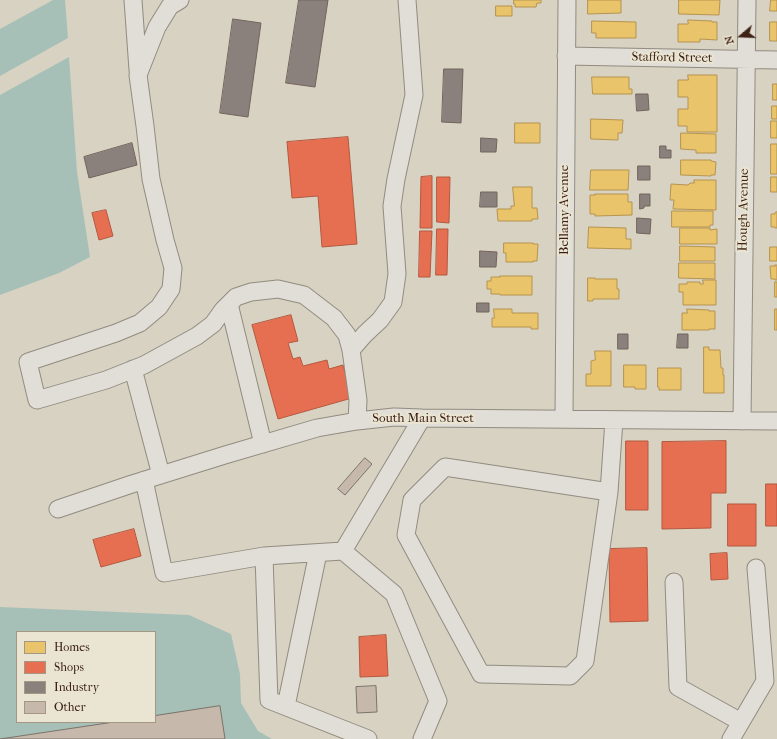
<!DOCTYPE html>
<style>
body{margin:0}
#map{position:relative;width:777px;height:739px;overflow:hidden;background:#d7d2c2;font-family:"IM FELL French Canon",serif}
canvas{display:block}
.legend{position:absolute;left:16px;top:631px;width:140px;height:92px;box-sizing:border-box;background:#eae5d2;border:1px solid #a59786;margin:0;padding:5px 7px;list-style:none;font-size:12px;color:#3e2114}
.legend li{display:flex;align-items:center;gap:8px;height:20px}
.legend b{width:20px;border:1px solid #a59786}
.north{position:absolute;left:721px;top:16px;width:40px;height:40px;-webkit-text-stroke:3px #eae5d2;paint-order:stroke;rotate:251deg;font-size:11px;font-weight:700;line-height:16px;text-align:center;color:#3e2114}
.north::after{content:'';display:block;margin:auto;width:14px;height:18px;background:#3e2114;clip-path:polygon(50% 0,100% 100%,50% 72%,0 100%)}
</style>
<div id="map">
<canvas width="777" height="739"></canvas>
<ul class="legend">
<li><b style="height:11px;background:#e9c46a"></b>Homes</li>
<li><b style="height:11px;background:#e76f51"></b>Shops</li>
<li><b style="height:11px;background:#8a817c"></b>Industry</li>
<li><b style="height:11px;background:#c6b8ab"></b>Other</li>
</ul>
<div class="north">N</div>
</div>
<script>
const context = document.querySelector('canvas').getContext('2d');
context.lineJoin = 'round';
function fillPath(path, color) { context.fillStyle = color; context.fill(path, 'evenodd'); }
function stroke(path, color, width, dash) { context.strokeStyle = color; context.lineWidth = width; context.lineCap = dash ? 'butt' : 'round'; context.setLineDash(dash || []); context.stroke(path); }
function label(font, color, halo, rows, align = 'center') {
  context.font = font + ' "IM FELL French Canon",serif'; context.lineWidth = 4; context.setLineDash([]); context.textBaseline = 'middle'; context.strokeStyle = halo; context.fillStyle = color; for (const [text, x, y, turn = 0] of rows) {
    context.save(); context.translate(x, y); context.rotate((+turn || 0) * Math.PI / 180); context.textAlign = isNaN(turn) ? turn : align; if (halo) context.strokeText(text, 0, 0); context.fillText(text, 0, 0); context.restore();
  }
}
fillPath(new Path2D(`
 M53,0H65L68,38L0,76V29Z
 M69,57L77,172L90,257L59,273L0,295V95Z
 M0,607L189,615L231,634L240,674L241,703L258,731L272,739H0ZM17,632H155V722H17Z`), '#a7c0b7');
const homes = new Path2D(`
 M514,0H541V3H537L536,7H515V4H514Z
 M588,0H621V13L588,14Z
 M679,0H720L719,15L679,14Z
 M771,0H777V11H770Z
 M496,6H512V16H496Z
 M688,20L712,21V22H717V40L700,39V42H678V24H688Z
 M592,21L636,22V38H596V33H592Z
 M770,22H777V41H770Z
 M688,75H717V132H687V126H678V109H688V97H678V80H688Z
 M592,77H629V89H632V94H593Z
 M773,84H777V100H773Z
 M772,106H777V119H772Z
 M591,119L623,120L622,133H618V140L591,139Z
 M771,121H777V138H771Z
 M515,123H540V143H515Z
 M681,133L716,134V153H696V150L681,149Z
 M771,144H777V174H771Z
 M681,160H711V161L716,162L715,175H711V176L681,175Z
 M591,170H629L628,190H590Z
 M771,177H777V192H771Z
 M694,180H716V210L673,209L674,200H670L671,184L688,185L690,183H694Z
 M513,187H532V208H537L538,219H532V221H498L497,209H511V206H514Z
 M595,194H628V202H632V215L595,216V214H590V195H595Z
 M672,211H713V225H710V227H672Z
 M777,212V228H775V227H771V214H775V213Z
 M589,227L626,228V239H631V249L588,248Z
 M680,228H710V230L717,229V244H680Z
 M504,243H533V244H538L537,261H533V262H506V253H504Z
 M680,246L715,247V261H680Z
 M770,247H777V261H770Z
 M679,263H715V279L679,278Z
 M775,265H777V280H775V279H771L770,266H775Z
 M500,276H532V295H500V294H491V289H487V281H491V277H500Z
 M588,278H595V279H617V289H619V299H593V301H588Z
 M703,280H716V305H683V292H679V284H687V282H700V284H703Z
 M775,282H777V297H775Z
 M494,309H512V313H538V329H531V327H492V318H494Z
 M687,309L709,310V311H715V329H709V330H682V313H687Z
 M775,309H777V330H775Z
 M704,347H709V350H720L721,368H723V375H724V393H704Z
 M595,351H611V386H586V374H591V361L595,360Z
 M624,365H646V389H635V387H624Z
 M658,368H681V390H659V387H658Z`);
fillPath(homes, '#e9c46a');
stroke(homes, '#b69350', 1);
const shops = new Path2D(`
 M348,137L357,244L322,247L318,196L292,198L287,142Z
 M432,176V228H420L421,177Z
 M437,177H450L449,223L437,222Z
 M106,210L113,236L99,240L92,213Z
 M437,229H448L447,275H436Z
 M420,231H432L430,277H419Z
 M291,315L298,341L288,343L293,359L300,357L303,366L327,360L329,369L343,365L352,398L278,419L252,325Z
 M626,441H648V510H626Z
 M726,441V493H711V528L662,529V442Z
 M766,484H777V526H766Z
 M728,504H756V546H728Z
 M134,529L141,556L101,567L93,540Z
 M647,548L648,621L610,622L609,549Z
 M727,553L728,579L711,580L710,554Z
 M386,635L388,676L360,677L359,637Z`);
fillPath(shops, '#e76f51');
stroke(shops, '#b4583f', 1);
const industry = new Path2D(`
 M299,0H328L315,87L286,83Z
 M233,19L261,23L248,117L220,113Z
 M444,69H463L461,123L442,122Z
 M636,94H648L649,110L637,111Z
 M481,138L497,139L496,152H481Z
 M132,143L137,165L89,178L84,157Z
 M660,146H666V150H671V158H660Z
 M638,166H650V180H638Z
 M481,192H497V207H480Z
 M640,194H650V206H644V208L640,209Z
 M637,218L651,219L650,234L637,233Z
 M480,251L497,252L496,267H480Z
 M477,303H489V312H477Z
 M618,334H628V349H618Z
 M678,334H688V348H677Z`);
fillPath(industry, '#8a817c');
stroke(industry, '#73645d', 1);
const building = new Path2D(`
 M365,458L372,464L345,495L338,489Z
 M376,686L377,712L357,713L356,687Z
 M220,706L225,739H0L114,722H155V716Z`);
fillPath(building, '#c6b8ab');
stroke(building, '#7b736a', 1);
const minor = new Path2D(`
 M133,0L138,70
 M180,0L170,6L157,27L138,75L145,126L151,179L165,240L173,268L171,289L159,307L140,323L116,333L28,362L37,400L106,380L144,365L197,336L213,324L223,310L236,297L251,292L278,289L304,295L334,318L347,335L351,350L358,400L357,421
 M566,56L777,60
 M229,304L263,444
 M351,350L365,334L380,320L393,302L397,274L392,206L396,179L414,95L407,0
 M133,369L161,475
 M422,418L343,551L394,594L438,701L422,739
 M564,419L567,0
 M742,421L747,0
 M144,480L164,573L264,556L343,551
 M609,492L585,661L570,676L481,674L406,535L412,500L445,467L609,492L614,420
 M58,509L132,484L225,455L317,428L357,421L394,417L422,418L777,421
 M264,556L269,700L368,739
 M674,582L678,687L741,722
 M286,706L318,553
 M731,739L765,681L756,568`);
stroke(minor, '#928b81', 19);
stroke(minor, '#e0ded6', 17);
label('13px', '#3e2114', '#eae5d2', [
 ["Stafford Street",672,58,1],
 ["Bellamy Avenue",565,210,-90],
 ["Hough Avenue",744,210,-89],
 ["South Main Street",423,419]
]);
</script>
